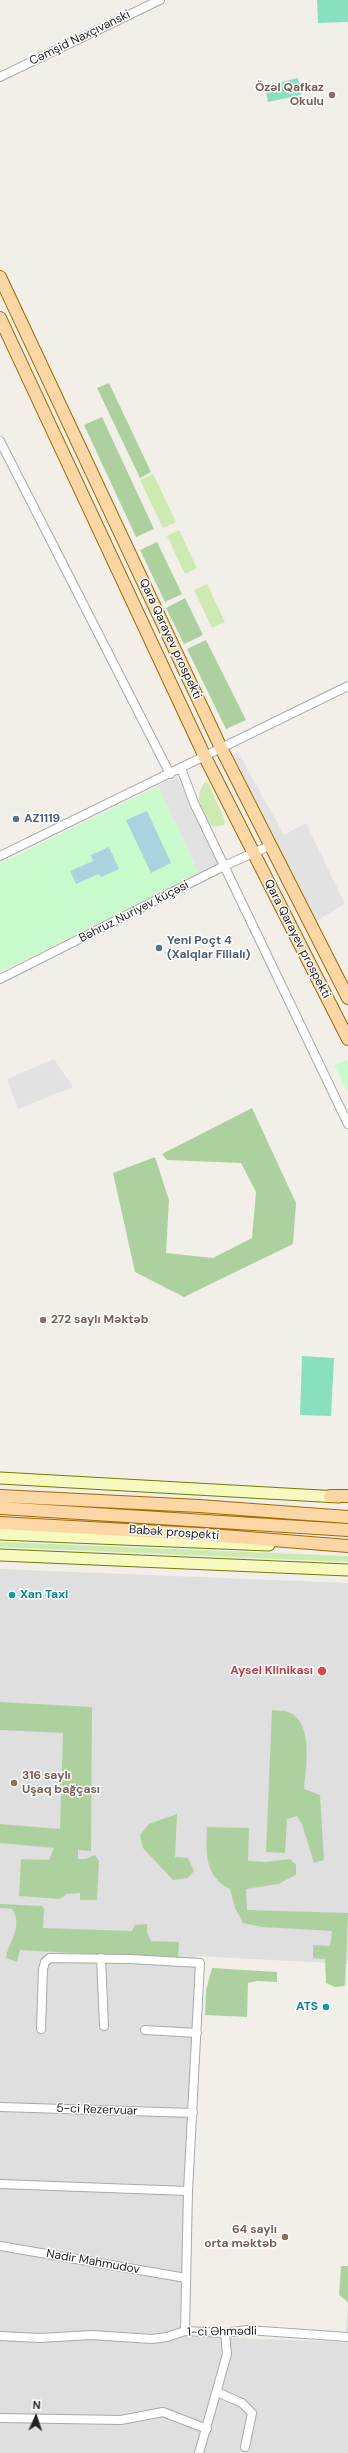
<!DOCTYPE html>
<meta charset="utf-8">
<style>
body{margin:0}
#map{position:relative;width:348px;height:2453px;overflow:hidden;background:#f2efe9;font-family:"DM Sans",sans-serif}
canvas{display:block}
.north{position:absolute;left:16px;top:2397px;width:40px;height:40px;-webkit-text-stroke:3px #fff;paint-order:stroke;rotate:3deg;font-size:11px;font-weight:700;line-height:16px;text-align:center;color:#222}
.north::after{content:'';display:block;margin:auto;width:14px;height:18px;background:#222;clip-path:polygon(50% 0,100% 100%,50% 72%,0 100%)}
</style>
<div id="map">
<canvas width="348" height="2453"></canvas>
<div class="north">N</div>
</div>
<script>
const context = document.querySelector('canvas').getContext('2d');
context.lineJoin = 'round';
function fillPath(path, color) { context.fillStyle = color; context.fill(path, 'evenodd'); }
function stroke(path, color, width, dash) { context.strokeStyle = color; context.lineWidth = width; context.lineCap = dash ? 'butt' : 'round'; context.setLineDash(dash || []); context.stroke(path); }
function label(font, color, halo, rows, align = 'center') {
  context.font = font + ' "DM Sans",sans-serif'; context.lineWidth = 3; context.setLineDash([]); context.textBaseline = 'middle'; context.strokeStyle = halo; context.fillStyle = color; for (const [text, x, y, turn = 0] of rows) {
    context.save(); context.translate(x, y); context.rotate((+turn || 0) * Math.PI / 180); context.textAlign = isNaN(turn) ? turn : align; if (halo) context.strokeText(text, 0, 0); context.fillText(text, 0, 0); context.restore();
  }
}
fillPath(new Path2D(`
 M0,1569L348,1583V1964L196,1956L179,2336L345,2342L348,2302V2453H0Z`), '#e0dfdf');
fillPath(new Path2D(`
 M153,474L176,522L163,528L140,480Z
 M179,530L197,568L185,574L167,536Z
 M207,584L225,622L212,628L194,590Z
 M205,782H208L225,821L224,825L212,827C203,810 192,800 205,782Z
 M0,1542L348,1556V1562L0,1547Z`), '#cdebb0');
fillPath(new Path2D(`
 M109,383L151,472L140,478L97,388Z
 M102,417L154,529L136,537L84,425Z
 M157,542L182,594L165,602L140,550Z
 M185,598L203,635L184,644L166,608Z
 M206,640L246,720L226,729L187,649Z
 M252,1108L296,1203L293,1244L184,1297L135,1272L113,1173L155,1157L169,1200L166,1253L213,1258L252,1238L256,1192L241,1163L167,1160L162,1154Z
 M0,1702L92,1707L91,1851L78,1850V1859H86L95,1855L99,1861L97,1900H80V1893L67,1894L60,1899L19,1896L21,1859L49,1860L54,1848L0,1843V1824L60,1829L63,1733L0,1730Z
 M272,1710C277,1711 283,1710 288,1712C314,1721 306,1768 304,1789L320,1795L324,1860L314,1863L302,1824L297,1816L287,1819L285,1853L266,1852Z
 M177,1814L175,1857L188,1858L194,1871L188,1878L173,1880L143,1848L140,1835L149,1824Z
 M207,1827L249,1828L248,1861L266,1862L290,1859L296,1865V1875L278,1884L246,1889L247,1910L348,1913L345,1986L335,1987L326,1983L325,1959L313,1958V1945L330,1946L332,1931L262,1927L243,1923L235,1908L230,1889C204,1876 206,1852 207,1827Z
 M0,1904L42,1906L44,1909L43,1928L132,1931L135,1925L147,1924V1932L151,1941L179,1942L178,1959L20,1950L17,1962L6,1958C8,1942 24,1927 12,1909L0,1908Z
 M212,1968L277,1972V1982L257,1981L248,1983L247,2017L205,2015L206,1990Z
 M341,2266H348V2302L339,2295Z`), '#add19e');
fillPath(new Path2D(`
 M158,786L199,874L0,972V864Z
 M348,1060V1092L334,1065Z`), '#c8facc');
fillPath(new Path2D(`
 M317,0H348V22L318,23Z
 M298,78L301,95L268,102L265,86Z
 M302,1356L334,1358L331,1416L300,1415Z`), '#88e0be');
fillPath(new Path2D(`
 M238,752L284,835L306,823L345,904L313,923L231,756Z
 M177,776L218,864L199,874L158,786Z
 M54,1059L73,1087L18,1109L7,1079Z`), '#e2e2e2');
fillPath(new Path2D(`
 M147,811L171,863L151,873L126,820Z
 M109,847L119,869L101,877L99,874L76,884L70,871L93,861L91,855Z`), '#aad3df');
const minor = new Path2D(`
 M0,77L160,0
 M0,441L170,774
 M181,768L194,803L348,1124
 M0,856L348,686
 M0,979L224,866L269,846
 M101,1958L104,2026
 M41,2029L43,1969L45,1962L50,1958L129,1959L200,1963L188,2191L185,2331
 M145,2030L197,2033
 M0,2107L193,2113
 M0,2184L188,2191
 M0,2246L186,2278
 M0,2336L40,2338L91,2335L152,2339L167,2337L185,2331L225,2333L247,2330L348,2337
 M217,2392L242,2403L252,2413L245,2447
 M0,2418L121,2420L163,2412L207,2429
 M199,2453L227,2354L225,2333`);
const secondary = new Path2D(`
 M0,1478L339,1497
 M0,1534L269,1545
 M0,1555L348,1570`);
const primary = new Path2D(`
 M0,277L221,748L348,998
 M0,318L205,757L348,1039
 M0,1496L199,1506L348,1517
 M330,1496H348
 M0,1508L348,1530
 M0,1523L198,1534L348,1546`);
stroke(minor, '#a9a9a9', 10);
stroke(secondary, '#707d05', 13);
stroke(primary, '#a06b00', 14);
stroke(minor, '#fff', 8);
stroke(secondary, '#f7fabf', 11);
stroke(primary, '#fcd6a4', 12);
for (const [x, y, r, color] of [
 [332,95,4,"#8d6e63"],
 [16,819,4,"#5c6f8a"],
 [159,948,4,"#5c6f8a"],
 [43,1320,4,"#8d6e63"],
 [12,1595,4,"#0f9aa8"],
 [322,1671,5,"#e0444e"],
 [14,1783,4,"#8d6e63"],
 [326,2007,4,"#0f9aa8"],
 [285,2237,4,"#8d6e63"]
]) { const dot = new Path2D(); dot.arc(x, y, r, 0, 2 * Math.PI); context.fillStyle = color; context.fill(dot); stroke(dot, '#fff', 1.5); }
label('12px', '#222', '#fff', [
 ["Cəmşid Naxçıvanski",80,38,-26],
 ["Qara Qarayev prospekti",170,639,65],
 ["Bəhruz Nuriyev küçəsi",134,912,-27],
 ["Qara Qarayev prospekti",297,939,63],
 ["Babək prospekti",174,1533,4],
 ["5-ci Rezervuar",97,2110,2],
 ["Nadir Mahmudov",93,2262,10],
 ["1-ci Əhmədli",222,2332,-1]
]);
label('bold 12px', '#785e54', '#fff', [
 ["Özəl Qafkaz",324,88],
 ["Okulu",324,102],
 ["272 saylı Məktəb",51,1320,"left"],
 ["316 saylı",22,1776,"left"],
 ["Uşaq bağçası",22,1790,"left"],
 ["64 saylı",277,2230],
 ["orta məktəb",277,2244]
], 'right');
label('bold 12px', '#4e5e75', '#fff', [
 ["AZ1119",24,819],
 ["Yeni Poçt 4",167,941],
 ["(Xalqlar Filialı)",167,955]
], 'left');
label('bold 12px', '#0d838f', '#fff', [
 ["Xan Taxi",20,1595],
 ["ATS",318,2007,"right"]
], 'left');
label('bold 12px', '#be3a42', '#fff', [
 ["Aysel Klinikası",313,1671]
], 'right');
</script>
